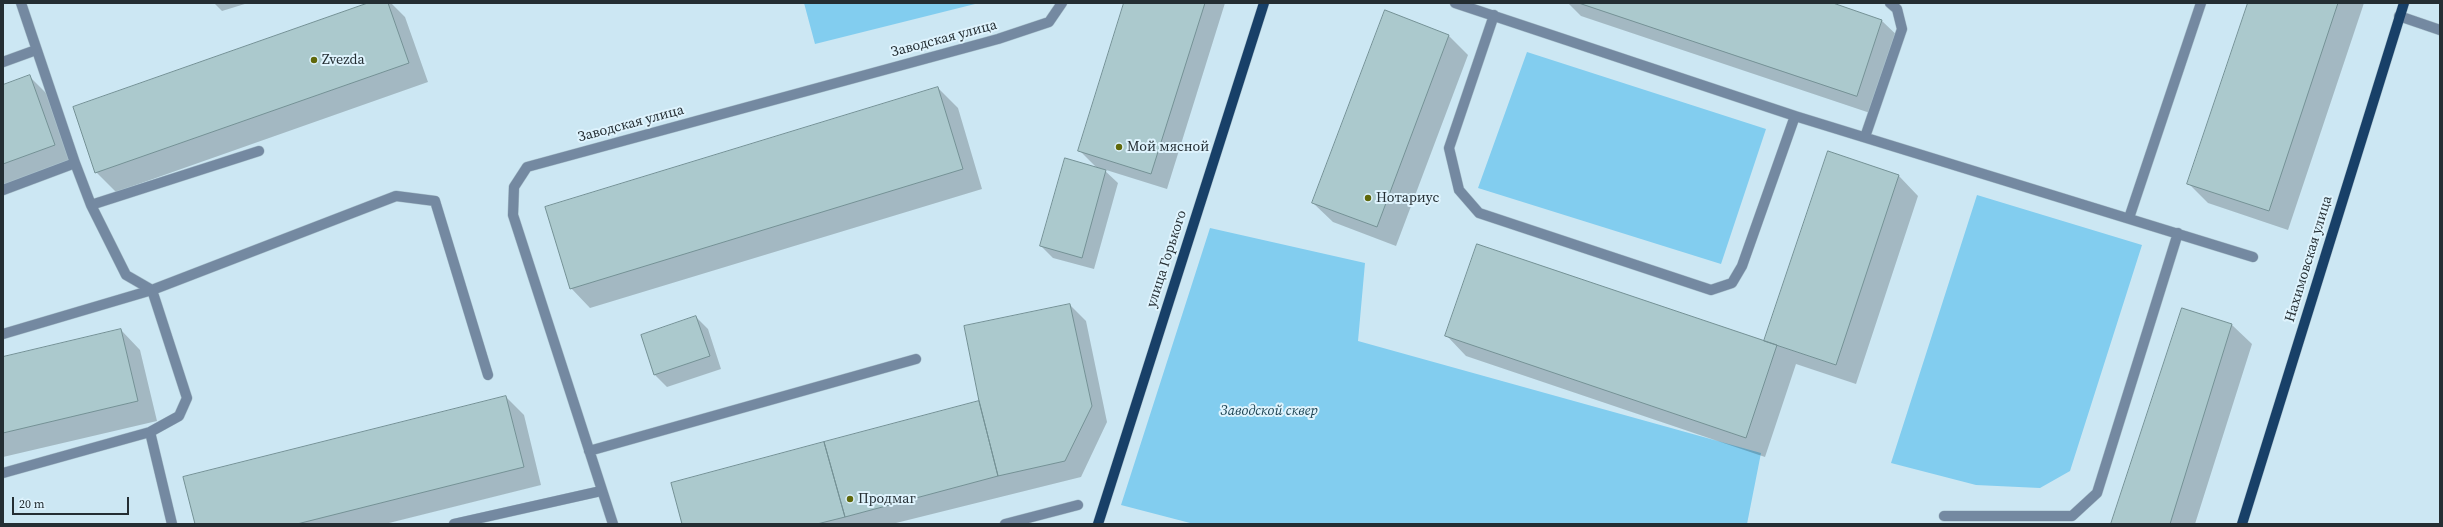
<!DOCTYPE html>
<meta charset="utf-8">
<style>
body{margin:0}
#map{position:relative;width:2443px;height:527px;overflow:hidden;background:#cce7f3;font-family:"Source Serif 4",serif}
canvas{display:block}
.frame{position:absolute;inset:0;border:4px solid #242e33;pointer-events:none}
.scale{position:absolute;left:12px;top:497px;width:117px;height:18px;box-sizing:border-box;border:2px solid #242e33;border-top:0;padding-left:5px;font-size:12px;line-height:14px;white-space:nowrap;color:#242e33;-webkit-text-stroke:3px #def3fd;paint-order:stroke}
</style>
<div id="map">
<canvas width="2443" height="527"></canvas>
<div class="frame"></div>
<div class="scale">20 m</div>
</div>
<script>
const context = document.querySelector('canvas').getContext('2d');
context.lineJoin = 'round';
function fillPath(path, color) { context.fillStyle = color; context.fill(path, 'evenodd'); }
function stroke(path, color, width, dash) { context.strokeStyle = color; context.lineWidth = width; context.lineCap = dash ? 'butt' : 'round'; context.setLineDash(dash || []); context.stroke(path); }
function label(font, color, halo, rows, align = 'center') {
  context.font = font + ' "Source Serif 4",serif'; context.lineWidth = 4; context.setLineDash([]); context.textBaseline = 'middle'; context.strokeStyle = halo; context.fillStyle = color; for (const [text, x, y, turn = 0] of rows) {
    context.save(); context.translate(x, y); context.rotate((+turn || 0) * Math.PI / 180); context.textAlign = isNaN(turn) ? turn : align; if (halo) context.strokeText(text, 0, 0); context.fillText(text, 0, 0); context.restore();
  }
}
fillPath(new Path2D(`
 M804,3H979L815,44Z
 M1527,52L1766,129L1721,264L1478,188Z
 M1977,195L2142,245L2070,471L2040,488L1976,485L1891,463Z
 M1210,228L1365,263L1358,341L1761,453L1747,524H1194L1121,505Z`), '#82cdef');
fillPath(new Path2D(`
 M214,3H248L222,11Z
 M371,3H391L405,17L428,82L116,192L96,172Z
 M1125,3H1225L1167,189L1103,169L1118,183L1094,269L1053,258L1041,246L1098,169L1079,150Z
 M1568,3H1830L1882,21L1902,40L1876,115L1581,16Z
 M2249,3H2364L2288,230L2208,203L2188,183Z
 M1449,36L1468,55L1396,246L1333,222L1313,203Z
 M29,76L49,96L74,165L3,191V86Z
 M938,88L958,108L982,189L590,308L571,288Z
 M1829,153L1899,176L1918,196L1856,384L1796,364L1765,457L1466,356L1447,336L1765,343Z
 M1070,305L1086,321L1107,422L1081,477L892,524H683L980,402Z
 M2182,310L2232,325L2252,344L2195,524H2112Z
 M696,317L708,329L721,369L667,387L655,375Z
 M121,330L140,350L157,421L3,457V358Z
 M506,397L524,415L541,485L385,524H196Z`), '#0003');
const building = new Path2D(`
 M368,3H388L409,63L95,173L73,107Z
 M1124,3H1205L1151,174L1078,151Z
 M1579,3H1833L1882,20L1857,96Z
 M2248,3H2338L2269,211L2187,184Z
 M1385,10L1449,35L1377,227L1312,203Z
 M30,75L55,145L3,164V85Z
 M938,87L963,169L570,289L545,207Z
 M1828,151L1899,175L1836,365L1764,341Z
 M1065,158L1106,170L1082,258L1040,246Z
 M1477,244L1777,345L1746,438L1445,336Z
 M1070,304L1092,406L1065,461L998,476L979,401L964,326Z
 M2182,308L2232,324L2170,524H2111Z
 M696,316L710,356L654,375L641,335Z
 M121,329L138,401L3,433V357Z
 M506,396L524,467L297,524H195L183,477Z
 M979,401L998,476L845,517L824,442Z
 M824,442L845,517L817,524H682L671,483Z`);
fillPath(building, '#abc9cd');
stroke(building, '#749195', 1);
const minor = new Path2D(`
 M21,3L75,163
 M1455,3L1795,116L2253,257
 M1494,15L1449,148L1459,190L1479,213L1711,290L1732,283L1742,266L1795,116
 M2399,16L2440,30
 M3,62L36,50
 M1865,137L1902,29L1897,9L1890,3
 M3,190L75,163L91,205L259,151
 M91,205L126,275L152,290
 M2129,218L2201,3
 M3,334L152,290
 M150,432L172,524
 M589,451L916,359
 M3,473L150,432L179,416L187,398L152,290L396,196L435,201L488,375
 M1944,516H2072L2097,493L2178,233
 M454,524L601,491
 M613,524L513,215L514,187L527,167L998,39L1049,22L1062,3
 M1005,524L1078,505`);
const major = new Path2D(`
 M1098,524L1264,3
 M2242,524L2404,3`);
stroke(minor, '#aac2cd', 11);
stroke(major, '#aac2cd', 11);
stroke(minor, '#7489a1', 10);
stroke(major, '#184068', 10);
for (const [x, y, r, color] of [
 [314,60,4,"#60680b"],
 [1119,147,4,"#60680b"],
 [1368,198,4,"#60680b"],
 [850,499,4,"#60680b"]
]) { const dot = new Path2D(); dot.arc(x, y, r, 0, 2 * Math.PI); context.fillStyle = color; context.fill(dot); stroke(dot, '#def3fd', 1.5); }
label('14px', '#242e33', '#def3fd', [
 ["Заводская улица",944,39,-15],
 ["Заводская улица",631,124,-15],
 ["улица Горького",1167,259,-72],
 ["Нахимовская улица",2309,259,-73]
]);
label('14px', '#242e33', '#def3fd', [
 ["Zvezda",322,60],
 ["Мой мясной",1127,147],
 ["Нотариус",1376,198],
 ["Продмаг",858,499]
], 'left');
label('italic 14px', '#173d4c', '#def3fd', [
 ["Заводской сквер",1269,411]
]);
</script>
